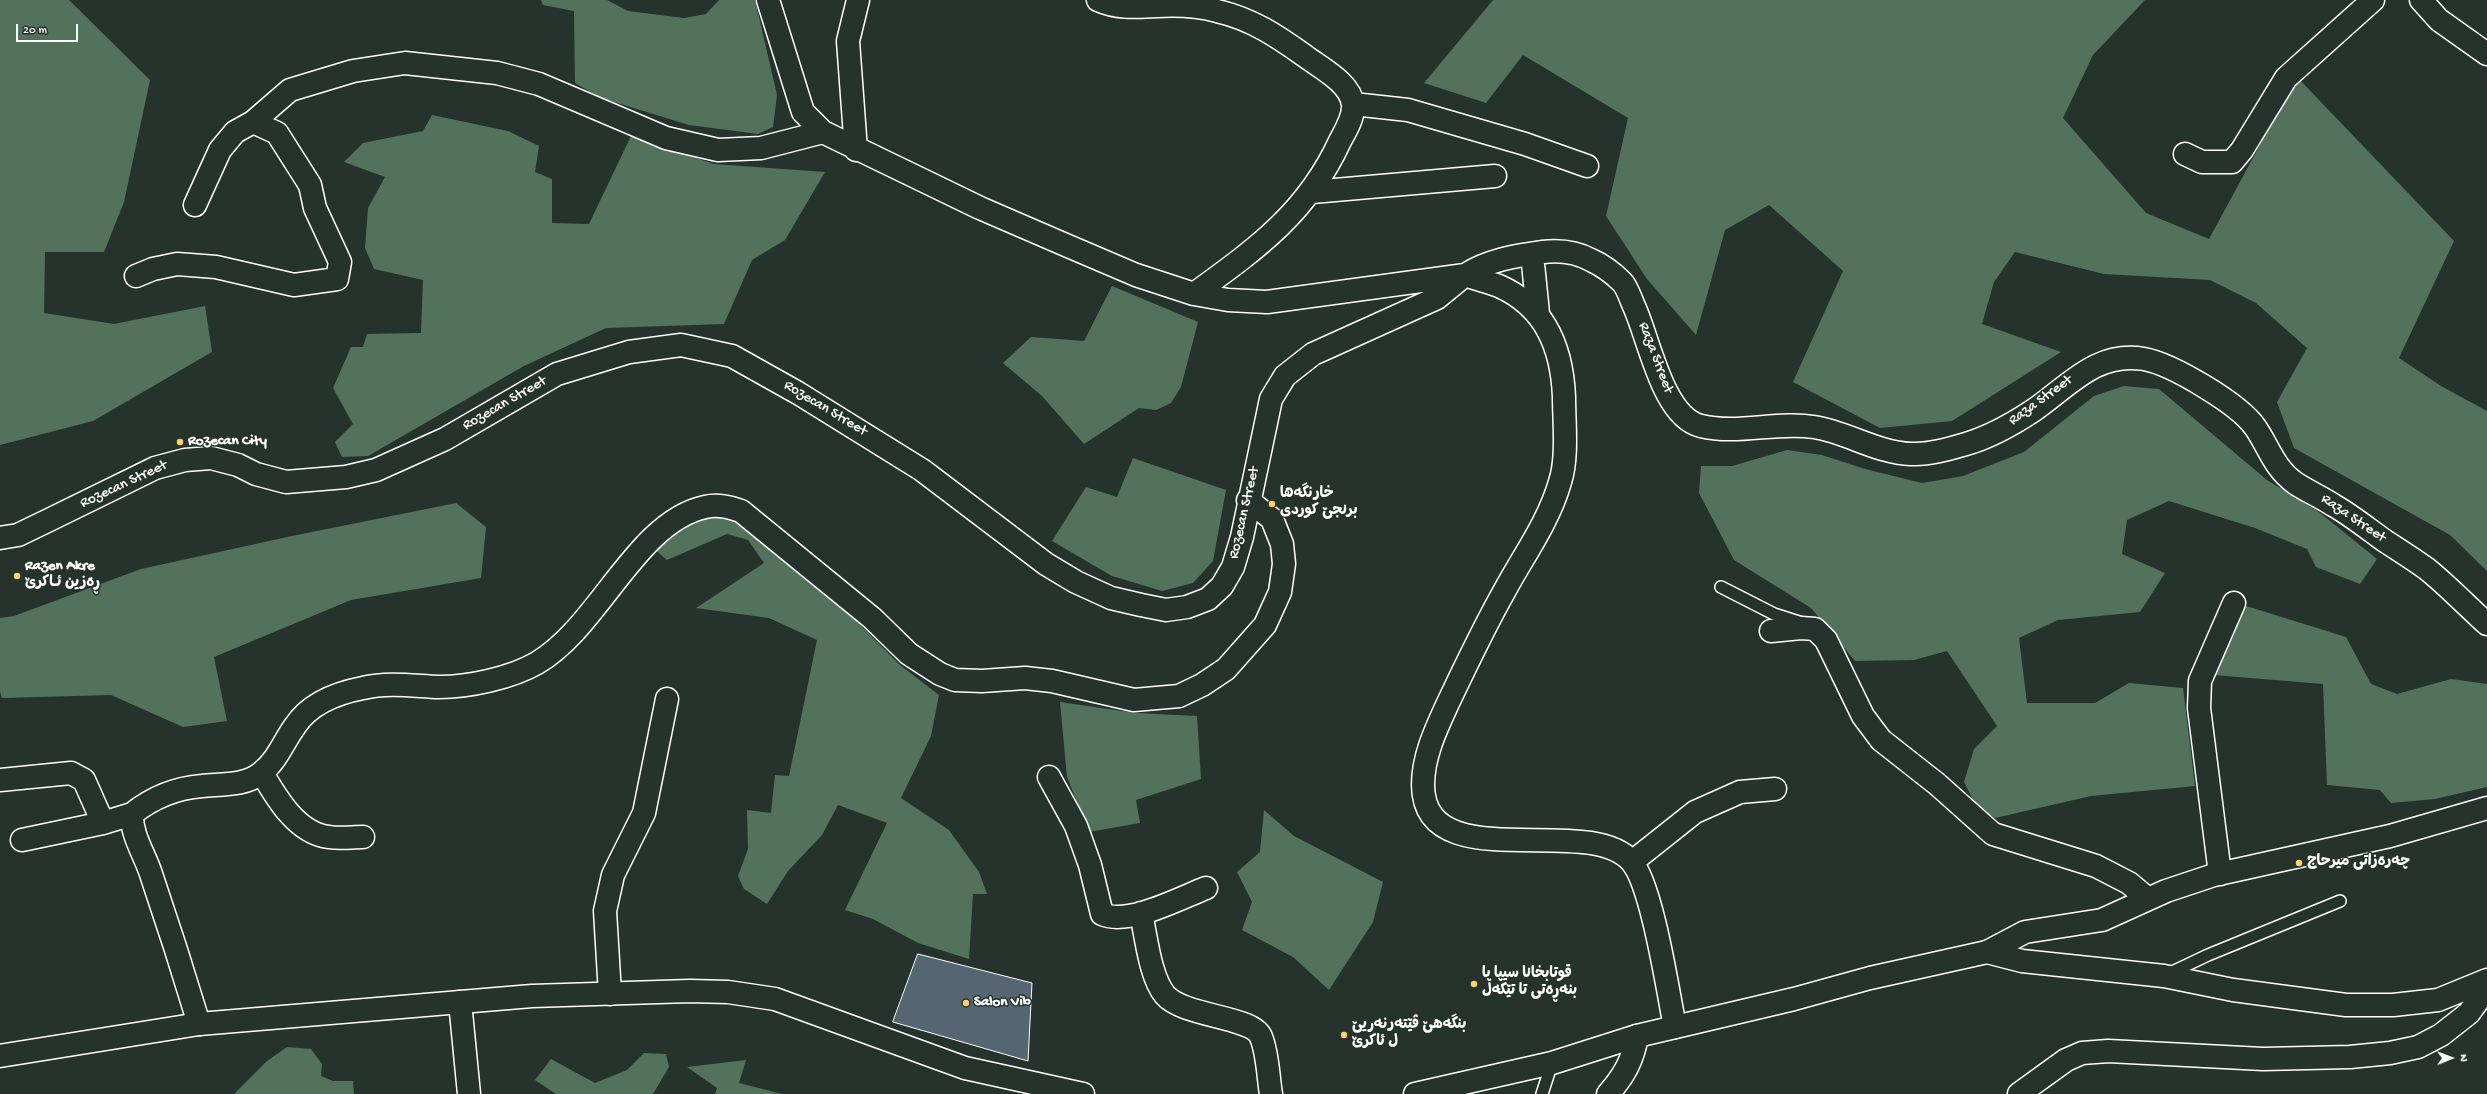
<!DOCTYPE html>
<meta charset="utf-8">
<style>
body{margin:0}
#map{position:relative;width:2487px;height:1094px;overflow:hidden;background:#26332d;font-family:"Gochi Hand",sans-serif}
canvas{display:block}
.north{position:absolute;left:2431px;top:1038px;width:40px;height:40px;-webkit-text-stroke:3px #26332d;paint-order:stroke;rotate:89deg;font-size:11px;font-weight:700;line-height:16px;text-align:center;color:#fff}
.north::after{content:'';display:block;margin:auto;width:14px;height:18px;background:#fff;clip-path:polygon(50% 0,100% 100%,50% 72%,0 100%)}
.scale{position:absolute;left:16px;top:24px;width:62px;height:18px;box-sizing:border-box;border:2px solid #fff;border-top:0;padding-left:5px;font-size:12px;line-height:14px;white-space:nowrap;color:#fff;-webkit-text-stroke:3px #26332d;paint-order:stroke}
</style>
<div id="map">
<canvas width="2487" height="1094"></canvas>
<div class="north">N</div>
<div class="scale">20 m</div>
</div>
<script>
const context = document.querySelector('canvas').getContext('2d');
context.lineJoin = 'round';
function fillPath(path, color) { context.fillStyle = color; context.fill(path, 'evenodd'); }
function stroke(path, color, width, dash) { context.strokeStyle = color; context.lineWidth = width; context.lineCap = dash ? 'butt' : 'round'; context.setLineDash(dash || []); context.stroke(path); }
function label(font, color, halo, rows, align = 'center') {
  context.font = font + ' "Gochi Hand","Playpen Sans Arabic",sans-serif'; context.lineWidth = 3; context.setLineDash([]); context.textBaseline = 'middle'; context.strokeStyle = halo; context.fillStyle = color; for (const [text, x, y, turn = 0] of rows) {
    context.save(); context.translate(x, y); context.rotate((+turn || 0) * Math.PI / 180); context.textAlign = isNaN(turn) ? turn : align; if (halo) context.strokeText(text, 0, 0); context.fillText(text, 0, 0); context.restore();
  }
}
fillPath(new Path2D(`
 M0,0H69L150,80L124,202L104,252H45L44,313L114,324L205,306L212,352L93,421L0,445Z
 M541,0H607L628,11L684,18L706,14L719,0H755L777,95L773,127L758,134L689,125L601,98L575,83L574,11L543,5Z
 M1493,0H2145L2093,55L2063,118L2146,213L2209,239L2297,77L2454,241L2399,358L2441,386L2487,411V571L2450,535L2294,448L2277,402L2307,348L2256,303L2210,280L2104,274L2015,252L1994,282L1982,324L2061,352L1952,421L1880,428L1793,382L1843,271L1769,205L1725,230L1696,335L1647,279L1606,216L1628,118L1523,55L1486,103L1424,83Z
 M432,115L508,131L539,146L535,172L552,179V223L589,224L631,136L714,164L825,172L785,240L752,260L724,324L606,328L524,366L368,456L342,457L335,442L353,424L333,388L351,347H363L367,334L421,333L423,280L374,269L365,248L368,208L385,177L344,162L363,143L423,131Z
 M1112,286L1198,322L1181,387L1171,403L1156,410L1139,408L1084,444L1042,396L1003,363L1031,337L1084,341Z
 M2124,386L2159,389L2267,480L2319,512L2377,559L2360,584L2316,567L2307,549L2255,528L2169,501L2127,520L2122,554L2165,573L2140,612L2058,620L2019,638L2027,703H2095L2129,683L2183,688L2195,786L2091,796L1995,818L1975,804L1964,782L1974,749L1997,726L1947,651L1914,660L1855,661L1811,608L1734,560L1699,493L1701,466H1732L1787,450L1822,455L1865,469L1922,483L1963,476L2024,452L2094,396Z
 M1133,458L1226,490L1213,561L1193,583L1162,591L1112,576L1052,541L1086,487L1117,497Z
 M456,503L486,527L481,578L351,600L214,657L227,721L183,727L111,695L2,698L0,691V618L14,616L141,569L292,536Z
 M714,515L735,519L772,549L857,622L900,665L939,695L931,736L901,798L949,830L979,872L987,894H973L969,959L918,943L873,919L845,910L887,823L838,805L822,835L788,871L767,904L744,889L738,876L748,849L747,810L771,813L775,775L789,776L817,640L769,618L696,608L764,563L748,540L727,534L667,560L653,548L683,525Z
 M2243,605L2346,637L2371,684L2397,694L2451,679L2487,684V787L2435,799L2391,803L2380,790L2327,785L2323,684L2214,675Z
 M1060,702L1136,713L1197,716L1201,779L1136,800L1140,823L1089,832L1067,777Z
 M1264,810L1294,836L1383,882L1373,922L1329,990L1293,957L1242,930L1252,902L1237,872L1260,852Z
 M287,1047L311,1049L322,1064L321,1076L333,1081H353L354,1094H234L267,1061Z
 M644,1053L666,1054L669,1067L653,1094H556L535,1080L551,1059L595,1083L627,1070Z
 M746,1060L739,1083L782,1094H715L717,1088L687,1067Z`), '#53725b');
const building = new Path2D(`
 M918,954L1032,983L1028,1061L893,1022Z`);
fillPath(building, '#556672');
stroke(building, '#fff', 1);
const service = new Path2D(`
 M1721,587L1774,614L1802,623
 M2168,974L2208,955L2340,901
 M1542,1094L1552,1063`);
const minor = new Path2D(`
 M768,0L803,112L823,132L980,208L1068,246L1136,275L1194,294L1228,300L1267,302L1465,275C1489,260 1514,256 1543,252C1560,250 1576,252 1591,260C1602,265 1613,273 1622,282C1627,287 1630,297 1633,304C1649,337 1662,417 1701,426C1738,435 1777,421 1814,427C1847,432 1877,453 1911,454C1929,455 1949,449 1966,444C1990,437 2013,424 2034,410C2069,386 2096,351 2144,359C2172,364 2239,404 2255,427C2269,447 2274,468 2295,483C2307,491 2321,497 2333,505C2351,515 2368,529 2385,541C2399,550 2413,559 2427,569C2448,586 2467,606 2487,624
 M1098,0C1118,9 1136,7 1157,6C1176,5 1199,6 1217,11C1252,19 1277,36 1305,56C1321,68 1351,83 1353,105C1354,117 1346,130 1340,141C1307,213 1256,249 1194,294
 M1353,104L1408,110L1525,144L1587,166
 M856,150L848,41L858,0
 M2185,154L2202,162H2232L2242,150L2286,78L2373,0
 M1312,192L1495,176
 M195,205L220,150L235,132L253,122
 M1532,254L1538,313
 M1465,275C1476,279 1488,282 1499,286C1546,307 1562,348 1564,397C1564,422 1568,458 1560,482C1549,521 1524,555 1505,590C1484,627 1466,665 1448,703C1436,729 1423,756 1423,785C1424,879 1587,812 1631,861C1652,884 1668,992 1675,1027
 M136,276L153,269L177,264L216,267L294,285L337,279L340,262L315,208L310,185L277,133L253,122L290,90L353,71L405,63L497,73L539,84L666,138L718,150L761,148L823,132
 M0,538L18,535L47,521L155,468L185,460L211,458L238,465L256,474L286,482L346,477L376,470L445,439L557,374L629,352L681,345L732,356L798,393L922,470L1046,564L1076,582L1111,598L1141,605L1166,610L1187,607L1208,599L1222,586L1233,567L1242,537L1271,399L1285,376L1313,354L1437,298L1465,275
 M1771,631L1801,628L1815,629L1826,640L1863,716L1881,740L1937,784L1993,834L2096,866L2129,883L2148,899
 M262,773C276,797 297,834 329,837C340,839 352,837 363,837
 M1049,777L1076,826L1090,865L1102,914C1128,926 1180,898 1206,888
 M0,780L71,773L84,780L103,823L132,814
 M22,840L103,823
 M1632,862L1695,812L1740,792L1775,789
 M2220,874L2199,708L2200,681L2234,603
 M1141,913C1146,936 1150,977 1165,995C1184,1017 1253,1016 1261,1037C1268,1054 1268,1076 1271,1094
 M1987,952L2025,932L2102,920L2166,891L2214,875L2390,836L2487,808
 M1987,952L2022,961L2164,976L2233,990L2346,1005H2393L2438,1000L2487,980
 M610,994L605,911L613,875L644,813L667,699
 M460,1002L469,1094
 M199,1024C184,974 168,924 151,874C145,855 131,835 132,814C152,798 176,788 202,786C222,784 245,786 261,773C277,761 284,741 295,726C310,703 337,693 363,688C389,682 413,686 439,687C469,687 511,678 537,663C599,627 636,522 705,507C718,504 729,507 741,511L872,618L909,654L940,674L955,680L982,681L1025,678L1052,681L1134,700L1179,696L1202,685L1226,669L1265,625L1280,592L1284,564L1282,544L1272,519L1248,500
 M1608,1094C1624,1076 1633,1060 1637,1036
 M2019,1094L2066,1060L2082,1053L2108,1051L2263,1059L2350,1057L2390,1053L2418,1047L2441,1035L2469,1013L2487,988`);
const tertiary = new Path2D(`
 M2421,0L2439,20L2487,54
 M0,1056L199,1024L532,996L690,991L728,992L775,999L965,1068L1083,1094
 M1415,1094L1552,1063L1637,1036L1794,999L1870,978L1987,952`);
stroke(service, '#fff', 14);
stroke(minor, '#fff', 25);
stroke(tertiary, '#fff', 25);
stroke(service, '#26332d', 11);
stroke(minor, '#26332d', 22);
stroke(tertiary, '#26332d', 22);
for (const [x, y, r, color] of [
 [180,442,4,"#ffd166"],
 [1272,504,4,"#ffd166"],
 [17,576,4,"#ffd166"],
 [2299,863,4,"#ffd166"],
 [1474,984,4,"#ffd166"],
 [966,1003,4,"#ffd166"],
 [1344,1035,4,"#ffd166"]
]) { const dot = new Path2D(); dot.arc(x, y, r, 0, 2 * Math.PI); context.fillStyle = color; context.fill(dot); stroke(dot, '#26332d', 1.5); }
label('15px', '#fff', '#26332d', [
 ["Raza Street",1655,358,69],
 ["Raza Street",2041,401,-36],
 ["Rozecan Street",505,404,-30],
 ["Rozecan Street",825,409,31],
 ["Rozecan Street",124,485,-25],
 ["Rozecan Street",1245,513,-77],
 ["Raza Street",2353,519,34]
]);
label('bold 15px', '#fff', '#26332d', [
 ["Rozecan City",188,442],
 ["خارنگەها",1280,495],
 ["برنجێ کوردی",1280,512],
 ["Razen Akre",25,567],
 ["ڕەزین ئـاکرێ",25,584],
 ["چەرەزاتی میرحاج",2307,863],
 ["قوتابخانا سیپا یا",1482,975],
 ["بنەڕەتی تا تێکەڵ",1482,992],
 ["Salon Vib",974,1003],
 ["بنگەهێ ڤێتەرنەریێ",1352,1026],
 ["ل ئاکرێ",1352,1043]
], 'left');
</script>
